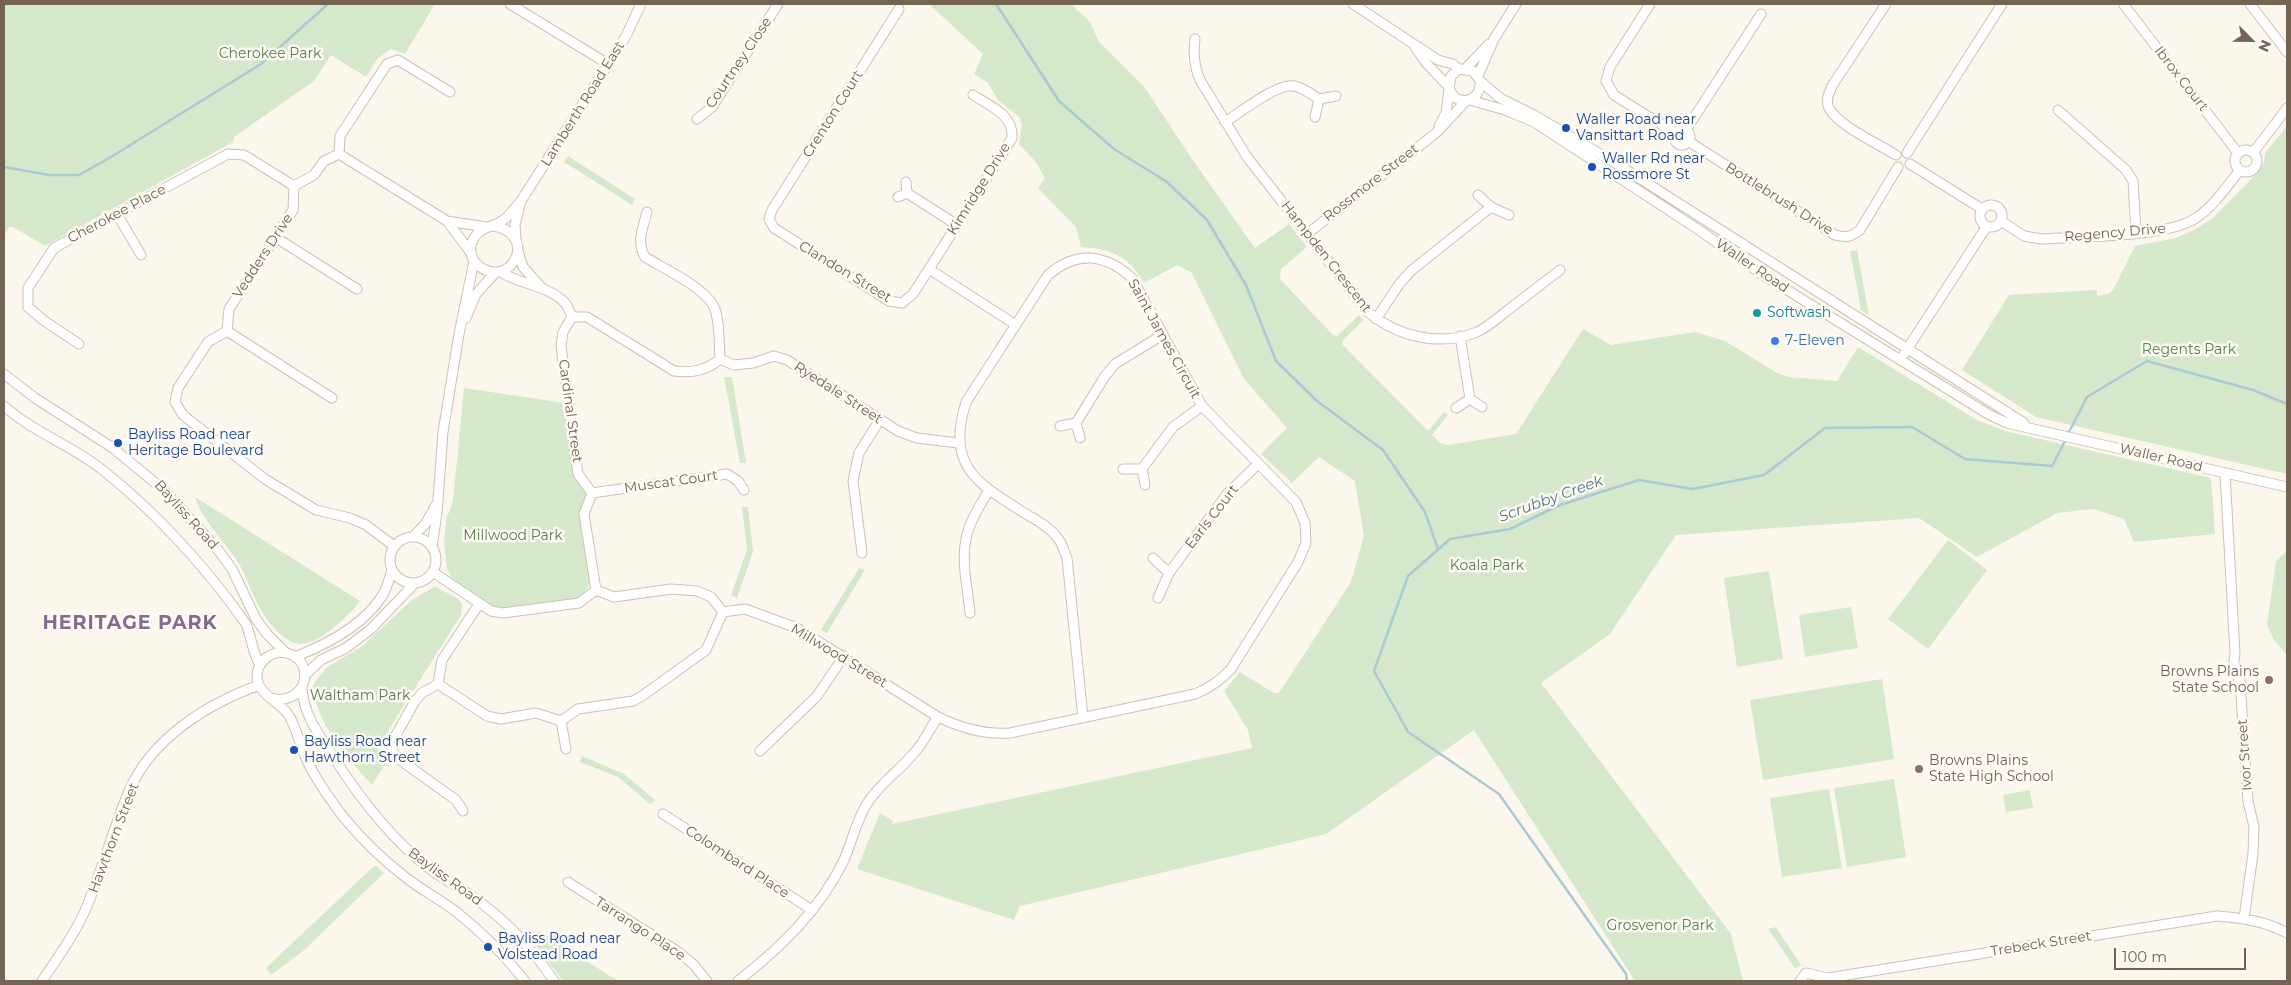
<!DOCTYPE html>
<style>
body{margin:0}
#map{position:relative;width:2291px;height:985px;overflow:hidden;background:#fbf7ed;font-family:Montserrat,sans-serif}
canvas{display:block}
.frame{position:absolute;inset:0;border:5px solid #746252;pointer-events:none}
.north{position:absolute;left:2226px;top:15px;width:50px;height:50px;-webkit-text-stroke:4px #fdfbf4;paint-order:stroke;rotate:113deg;font-size:14px;font-weight:700;line-height:20px;text-align:center;color:#746252}
.north::after{content:'';display:block;margin:auto;width:18px;height:22px;background:#746252;clip-path:polygon(50% 0,100% 100%,50% 72%,0 100%)}
.scale{position:absolute;left:2114px;top:948px;width:132px;height:22px;box-sizing:border-box;border:2px solid #746252;border-top:0;padding-left:6px;font-size:15px;line-height:18px;white-space:nowrap;color:#746252;-webkit-text-stroke:4px #fdfbf4;paint-order:stroke}
</style>
<div id="map">
<canvas width="2291" height="985"></canvas>
<div class="frame"></div>
<div class="north">N</div>
<div class="scale">100 m</div>
</div>
<script>
const context = document.querySelector('canvas').getContext('2d');
context.lineJoin = 'round';
function fillPath(path, color) { context.fillStyle = color; context.fill(path, 'evenodd'); }
function stroke(path, color, width, dash) { context.strokeStyle = color; context.lineWidth = width; context.lineCap = dash ? 'butt' : 'round'; context.setLineDash(dash || []); context.stroke(path); }
function label(font, color, halo, rows, align = 'center') {
  context.font = font + ' Montserrat,sans-serif'; context.lineWidth = 5; context.setLineDash([]); context.textBaseline = 'middle'; context.strokeStyle = halo; context.fillStyle = color; for (const [text, x, y, turn = 0] of rows) {
    context.save(); context.translate(x, y); context.rotate((+turn || 0) * Math.PI / 180); context.textAlign = isNaN(turn) ? turn : align; if (halo) context.strokeText(text, 0, 0); context.fillText(text, 0, 0); context.restore();
  }
}
fillPath(new Path2D(`
 M4,4H435L405,54L391,49L377,59L366,77L331,55L314,81L234,137L233,142L45,246L13,227H9L4,236Z
 M929,4H1071L1090,22L1099,42L1145,88L1192,159L1255,248L1289,224L1307,247L1281,269L1280,279L1333,335L1337,336L1359,315L1364,320L1342,341L1343,345L1426,429L1429,430L1444,412L1448,415L1432,435L1440,443L1448,445L1516,434L1583,329L1611,345L1695,332L1725,341L1777,373L1788,377L1837,381L1858,347L1977,420L2005,431L2211,478L2215,534L2134,542L2124,519L2094,509L2057,513L1977,557L1919,518L1676,535L1610,634L1541,683L1731,934L1743,981H1635L1474,730L1326,834L1020,906L1014,920L857,869L880,813L893,821L892,824L1252,748L1248,730L1224,691L1240,672L1274,693H1279L1351,582L1364,536L1355,481L1319,457L1292,483L1261,454L1287,428L1244,379L1191,272L1177,265L1144,283C1128,255 1111,249 1081,247L1076,227L1038,188L1045,178L1035,161L1019,144L1022,126L1019,117L998,100L988,83L974,74L983,54Z
 M2287,126V474L2036,417L1962,370L2009,295L2097,290V296L2108,294L2113,290L2135,246L2176,238L2196,229L2213,218L2256,174L2264,163L2265,153Z
 M568,156L635,199L632,205L564,162Z
 M1857,250L1869,315L1861,310L1850,251Z
 M724,377H732L746,463H740Z
 M464,388L565,403L574,476L586,493L580,515L590,582L585,593L572,600L501,608L494,607L452,578L447,569L444,544L446,520L453,501Z
 M195,497L360,601C349,616 313,652 292,642C276,635 262,614 255,599C249,587 245,572 237,561C224,540 203,522 195,497Z
 M742,507H748L753,552L737,598L731,595L747,550Z
 M1948,540L1987,570L1928,649L1888,619Z
 M2287,551V655L2274,640L2267,625L2276,561Z
 M859,568L865,570L827,633L821,630Z
 M1769,571L1783,659L1737,667L1724,578Z
 M435,586L458,599L462,605L461,615L381,742L380,750L386,763L372,785C347,757 316,725 313,685L326,668L361,647L412,600Z
 M1851,607L1858,648L1805,657L1799,615Z
 M1882,679L1894,759L1763,780L1750,700Z
 M582,756L624,774L655,800L650,804L618,777L580,762Z
 M1894,779L1906,857L1847,867L1834,788Z
 M1829,789L1842,868L1782,877L1770,798Z
 M2030,790L2033,808L2006,812L2003,795Z
 M375,865L384,873L303,951L271,975L266,968Z
 M1776,927L1801,965L1795,968L1768,929Z
 M539,931L618,981H563L533,941Z`), '#d5e8cc');
stroke(new Path2D(`
 M996,4L1059,101L1114,149L1167,182L1207,220L1246,285L1276,361L1317,401L1383,450L1425,512L1438,549
 M4,167L49,175H79L111,157L261,64L328,4
 M2068,434L2087,397L2147,361L2253,390L2287,404
 M1627,981L1626,974L1499,794L1408,732L1374,671L1408,576L1450,539L1510,529L1560,505L1639,480L1693,489L1764,475L1825,428L1912,427L1965,459L2052,466L2066,439`), '#abc9d3', 2.5);
const minor = new Path2D(`
 M510,4L608,64
 M1353,4L1438,60L1453,64L1459,69
 M1650,4L1610,67L1606,81L1614,95L1675,133
 M1886,4L1832,86C1829,93 1825,101 1829,108C1838,126 1879,144 1896,155
 M2250,4L2287,52
 M2124,5L2238,153
 M899,9L772,210L769,219L774,228L889,301L902,303L913,294L929,269L1016,325
 M1195,39C1193,54 1194,66 1200,80L1247,157L1368,312C1398,337 1440,347 1477,332C1488,327 1499,317 1508,310C1526,296 1543,283 1560,270
 M1415,47L1427,64L1448,86
 M1465,69L1489,44
 M1478,76L1494,39L1516,4
 M1480,81C1481,96 1469,105 1455,98L1449,89L1451,76L1459,69L1473,71L1480,81L1500,98L1534,115L1617,164L2024,423
 M1470,100L1505,110L1534,122L1699,230L1763,275L1988,414L2007,423L2287,487
 M2058,110L2126,170L2133,181L2136,233
 M1315,117L1319,99L1336,96
 M697,119L712,107L778,4
 M1225,122C1241,112 1277,83 1294,86C1304,88 1311,94 1319,99
 M1439,126L1446,113L1449,89
 M1674 137a8 8 0 1 1 16 0a8 8 0 1 1-16 0Z
 M1686,130L1761,14
 M1688,141L1835,235C1846,238 1851,237 1860,230L1898,167
 M2235 161a11 11 0 1 1 22 0a11 11 0 1 1-22 0Z
 M1907,153L2002,4
 M2253,153L2287,108
 M339,154L340,136L387,64L398,60L450,92
 M1910,164L1982,209
 M907,193L957,225
 M1478,195L1491,207L1509,215
 M898,197L907,193L906,182
 M1980 216a11 11 0 1 1 22 0a11 11 0 1 1-22 0Z
 M647,212C643,228 636,242 645,257C664,269 712,290 716,313C720,328 719,344 720,359
 M117,214L141,255
 M447,221L486,227
 M2001,221L2024,236L2042,239C2081,236 2166,238 2196,218C2214,206 2227,186 2240,170
 M493,226C510,228 525,243 514,261C499,286 459,264 474,238C481,226 496,227 506,218C511,213 516,207 521,201L626,36L641,4
 M1307,234L1436,133L1466,101
 M275,237L357,289
 M516,240L515,225L520,204
 M518,251L523,267L542,288
 M929,269L1012,138C1014,115 990,106 973,95
 M501,272C520,285 549,285 565,303C568,306 570,313 572,317H587L674,371C692,373 706,371 720,359L734,365L753,363L774,356L787,360L898,431L917,438L958,443
 M572,317L563,332L561,346L578,474L592,493L584,514L596,590
 M466,318L476,294L495,273
 M1376,319L1400,283L1412,270L1491,207
 M227,331L332,398
 M1460,336L1470,399
 M79,344L43,320L28,307V288L54,248L228,154L244,155L294,186
 M1904,354L1987,226
 M4,374L35,398L113,448L165,491L218,550L232,569L256,619L267,634L286,653
 M4,406C32,431 70,445 100,468C153,509 207,568 246,624C252,638 252,652 260,665
 M1456,408L1470,399L1482,407
 M1076,423L1105,376L1115,364L1162,335
 M1060,426L1076,423L1080,438
 M1123,469H1142L1145,485
 M1142,469L1173,427L1202,406
 M2225,473L2235,653L2233,670L2240,681L2248,801L2254,827L2253,854L2244,918
 M592,493L727,474L738,481L744,490
 M390 560a23 23 0 1 1 46 0a23 23 0 1 1-46 0Z
 M413,537L426,523L436,505
 M394,546L366,525L350,518L316,510L265,479L183,415L175,402L178,388L208,342L227,331L229,309L293,210L294,186L314,175L324,161L339,154L447,221L471,253
 M432,547L437,513L443,432L459,334L474,261
 M862,553L853,481L859,453L879,421
 M1153,558L1169,573L1158,598
 M433,572L491,611L503,613L579,603L596,590
 M1169,573L1227,494L1258,464
 M596,590L614,597L671,589L697,591L711,597L723,612L745,609L797,628L938,717C961,728 984,735 1010,733L1195,694C1210,688 1220,681 1231,669L1298,562L1306,543L1305,523L1296,502L1202,406L1132,278C1105,253 1076,251 1048,275L966,402C946,467 977,483 1026,514C1038,521 1051,528 1059,540C1063,545 1064,552 1067,558L1083,718
 M970,613C968,590 961,562 966,539C969,522 980,506 989,490
 M295,657C325,645 364,625 382,596C387,589 389,579 392,570
 M305,675L321,660L346,648L371,629L415,583
 M438,684L487,716L501,719L536,713L561,721L578,709L633,701L642,696L706,650L723,612
 M302,688C304,716 318,733 333,756C360,799 391,839 431,870C444,880 460,887 473,897C506,920 532,948 554,981
 M274,699C307,704 317,661 287,653C269,649 251,667 259,685C263,695 280,704 288,714C296,726 299,743 305,756C314,777 328,796 341,814C360,838 384,861 409,880C425,892 443,901 459,914C484,934 505,956 525,981
 M561,721L566,749
 M760,751L817,696L844,656
 M463,811L456,800L400,760L392,752V742L415,701L422,693L438,684L442,660L479,604
 M663,814L812,910
 M568,882L677,951L693,964L707,981
 M42,981C58,957 76,933 87,906C103,868 113,829 129,791C152,738 207,704 259,685
 M738,981C780,948 819,911 843,862C852,843 856,820 868,802C881,783 900,770 915,752C924,742 930,728 938,717
 M1800,981L1806,973L1828,978
 M1824,981L1828,978L2217,916C2242,918 2265,921 2287,933`);
stroke(minor, '#ccc1b4', 11);
stroke(minor, '#fff', 9);
for (const [x, y, r, color] of [
 [1566,128,5,"#1a4fb4"],
 [1592,167,5,"#1a4fb4"],
 [1757,313,5,"#0f9aa8"],
 [1775,341,5,"#3f7fe0"],
 [118,443,5,"#1a4fb4"],
 [2269,680,5,"#8d6e63"],
 [294,750,5,"#1a4fb4"],
 [1919,769,5,"#8d6e63"],
 [488,947,5,"#1a4fb4"]
]) { const dot = new Path2D(); dot.arc(x, y, r, 0, 2 * Math.PI); context.fillStyle = color; context.fill(dot); stroke(dot, '#fdfbf4', 2); }
label('14px', '#577e4e', '#fdfbf4', [
 ["Cherokee Park",270,54],
 ["Regents Park",2189,350],
 ["Millwood Park",513,536],
 ["Koala Park",1487,566],
 ["Waltham Park",360,696],
 ["Grosvenor Park",1660,926]
]);
label('14px', '#746252', '#fdfbf4', [
 ["Courtney Close",739,63,-56],
 ["Ibrox Court",2181,79,52],
 ["Lamberth Road East",583,104,-58],
 ["Crenton Court",833,114,-58],
 ["Rossmore Street",1371,183,-38],
 ["Kimridge Drive",979,189,-58],
 ["Bottlebrush Drive",1779,199,32],
 ["Cherokee Place",117,214,-28],
 ["Regency Drive",2115,233,-5],
 ["Vedders Drive",263,256,-57],
 ["Hampden Crescent",1326,257,52],
 ["Waller Road",1752,266,34],
 ["Clandon Street",845,272,31],
 ["Saint James Circuit",1164,339,61],
 ["Ryedale Street",838,393,33],
 ["Cardinal Street",570,411,82],
 ["Waller Road",2161,458,13],
 ["Muscat Court",671,482,-8],
 ["Bayliss Road",186,515,48],
 ["Earls Court",1212,517,-52],
 ["Millwood Street",839,656,31],
 ["Ivor Street",2245,755,-94],
 ["Hawthorn Street",114,838,-69],
 ["Colombard Place",737,862,33],
 ["Bayliss Road",445,877,36],
 ["Tarrango Place",640,929,33],
 ["Trebeck Street",2041,944,-9]
]);
label('14px', '#164399', '#fdfbf4', [
 ["Waller Road near",1576,120],
 ["Vansittart Road",1576,136],
 ["Waller Rd near",1602,159],
 ["Rossmore St",1602,175],
 ["Bayliss Road near",128,435],
 ["Heritage Boulevard",128,451],
 ["Bayliss Road near",304,742],
 ["Hawthorn Street",304,758],
 ["Bayliss Road near",498,939],
 ["Volstead Road",498,955]
], 'left');
label('14px', '#0d838f', '#fdfbf4', [
 ["Softwash",1767,313]
], 'left');
label('14px', '#366cbe', '#fdfbf4', [
 ["7-Eleven",1785,341]
], 'left');
label('14px', '#785e54', '#fdfbf4', [
 ["Browns Plains",2259,672],
 ["State School",2259,688],
 ["Browns Plains",1929,761,"left"],
 ["State High School",1929,777,"left"]
], 'right');
label('italic 15px', '#4e7584', '#fdfbf4', [
 ["Scrubby Creek",1551,499,-20]
]);
context.letterSpacing = '1px';
label('bold 19px', '#876a8f', '#fdfbf4', [
 ["HERITAGE PARK",130,623]
]);
context.letterSpacing = '0px';
</script>
